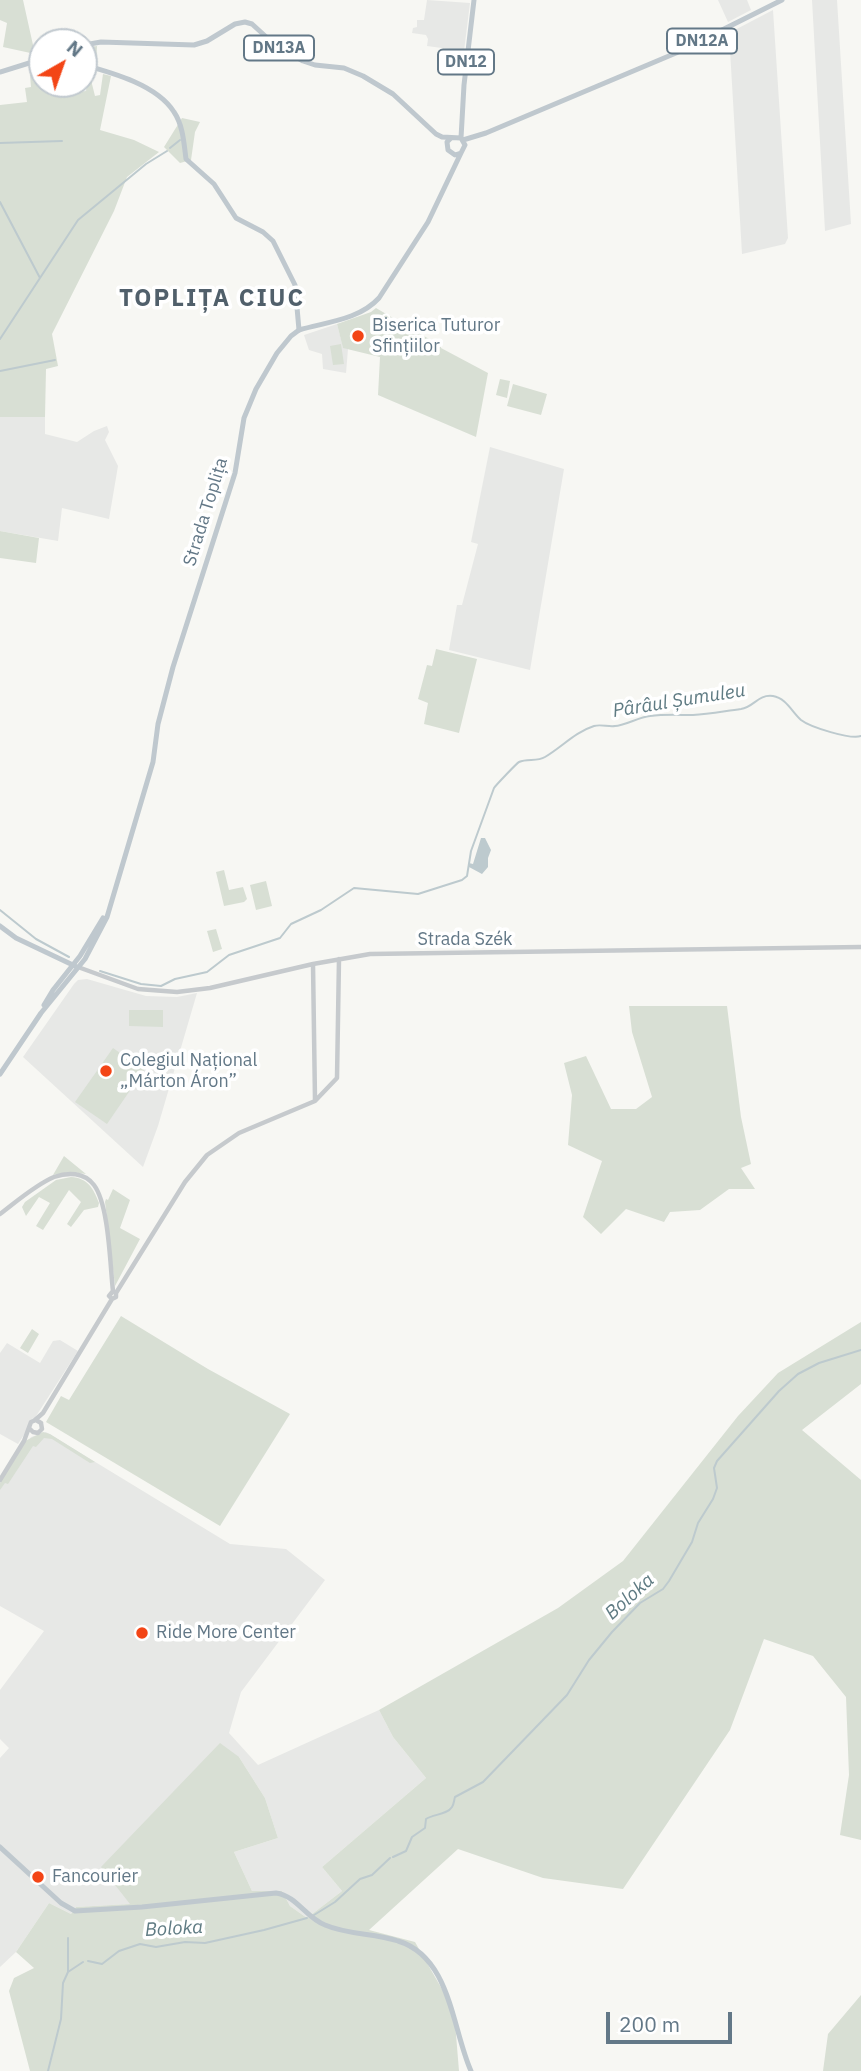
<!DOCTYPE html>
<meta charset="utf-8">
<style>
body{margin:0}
#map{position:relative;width:861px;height:2071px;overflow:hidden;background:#f7f7f3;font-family:"IBM Plex Sans",sans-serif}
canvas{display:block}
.north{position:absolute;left:28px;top:28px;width:70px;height:70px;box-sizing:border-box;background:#fff;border:2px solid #c1c9cf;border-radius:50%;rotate:40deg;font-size:19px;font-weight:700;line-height:28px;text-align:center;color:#637887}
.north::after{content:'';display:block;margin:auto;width:24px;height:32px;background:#f34516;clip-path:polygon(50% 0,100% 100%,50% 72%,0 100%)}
.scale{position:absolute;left:606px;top:2012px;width:126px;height:32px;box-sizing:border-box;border:4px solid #637887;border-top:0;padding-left:9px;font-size:21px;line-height:24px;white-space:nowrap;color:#637887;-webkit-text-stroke:5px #fff;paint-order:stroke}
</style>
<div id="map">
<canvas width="861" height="2071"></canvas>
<div class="north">N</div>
<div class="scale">200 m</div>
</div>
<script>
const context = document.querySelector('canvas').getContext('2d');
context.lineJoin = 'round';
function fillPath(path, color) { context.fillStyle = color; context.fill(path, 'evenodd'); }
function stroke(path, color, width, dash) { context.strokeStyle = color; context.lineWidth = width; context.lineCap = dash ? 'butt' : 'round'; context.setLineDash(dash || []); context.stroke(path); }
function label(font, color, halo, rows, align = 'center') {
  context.font = font + ' "IBM Plex Sans",sans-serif'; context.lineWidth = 7; context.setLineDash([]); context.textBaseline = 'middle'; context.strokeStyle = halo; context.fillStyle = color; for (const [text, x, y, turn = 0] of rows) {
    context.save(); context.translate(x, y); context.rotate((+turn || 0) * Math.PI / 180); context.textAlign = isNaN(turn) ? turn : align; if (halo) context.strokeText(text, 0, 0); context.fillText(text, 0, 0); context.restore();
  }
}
fillPath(new Path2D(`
 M427,0L470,3L464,51L427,46L428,39L426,35L412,33L413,28L417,27V20H424Z
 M718,0H747L751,10L728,22Z
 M812,0H837L851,224L825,231Z
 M773,10L788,238L785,244L742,254L729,33Z
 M337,324L343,347L348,349L346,373L323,369L322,354L309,350L304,335Z
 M0,417H45V434L77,442L94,431L107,426L109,432L105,440L118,466L109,519L62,508L58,541L0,531Z
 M490,447L564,469L530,670L449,650L457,605H462L478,544L471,542Z
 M87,979L146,996L177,997L197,993L158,1126L143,1167L23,1057L74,984L78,980Z
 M60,1340L78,1351L18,1444L0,1434V1353L7,1343L40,1363L53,1341Z
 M46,1432L230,1544L286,1549L325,1580L241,1692L229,1733L258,1765L379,1710L393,1737L426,1778L322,1867L342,1891L307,1918L290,1906L282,1891H252L234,1852L278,1838L265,1798L239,1757L131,1904L76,1907L71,1914L49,1903L16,1952L0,1967V1758L9,1748L0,1739V1690L44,1631L0,1606V1483L31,1437Z`), '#e7e8e6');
fillPath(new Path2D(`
 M0,0H23L35,54L3,47L7,23L0,20Z
 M97,46L96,67L84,64V48Z
 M89,70L92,71V84L95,96L100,95L103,74L111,76L100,130L134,140L159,152L127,177L114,211L52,334L58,366L46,369L45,417H0V105L27,102L25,88L31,87L30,75L42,76V84H60L58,91L62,94L86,91Z
 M182,118L200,122L195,132L191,160L180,163L164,147Z
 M376,308L441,346V348L488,373L476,437L378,395L380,357L343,348L337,324L371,312Z
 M341,344L344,364L333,365L330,346Z
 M500,379L510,381L507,398L496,395Z
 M513,384L547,394L541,415L507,406Z
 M0,531L39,538L36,563L0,558Z
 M436,649L477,659L459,733L424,724L428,703L418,699L427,665L432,666Z
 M224,870L229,890L243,887L247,899L244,902L224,906L216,872Z
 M266,881L272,906L256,910L250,885Z
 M216,929L222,949L213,952L207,931Z
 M629,1006H727L741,1117L751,1164L741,1168L755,1189H729L700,1210L670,1212L664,1222L626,1209L601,1234L583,1217L602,1161L568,1145L572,1095L564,1063L586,1056L611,1109H636L652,1097L632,1032Z
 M129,1010H163V1027L129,1026Z
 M113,1048L144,1070L107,1124L75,1102Z
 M64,1156L86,1174L71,1172L53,1175Z
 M71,1177C88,1178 93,1188 99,1203L98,1207L84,1210L71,1227L67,1224L81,1202L69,1190L43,1230L36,1226L50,1203L39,1197L26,1216L22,1207L25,1202L56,1180Z
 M113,1189L130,1200L120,1228L140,1239L115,1286L105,1202L106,1199L108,1200Z
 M121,1316L208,1369L290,1414L220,1526L46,1422L61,1396L69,1400Z
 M861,1322V1384L802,1430L861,1480V1840L840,1835L849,1775L846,1697L813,1656L764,1639L730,1730L623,1889L543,1878L458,1849L369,1930L415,1942L454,2010L459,2071H30L9,1991L14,1978L34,1968L16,1952L49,1903L71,1914L76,1907L130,1904L101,1867L220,1743L239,1757L265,1798L278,1838L234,1852L252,1891H282L290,1906L307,1918L342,1891L322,1867L426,1778L393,1737L379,1710L558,1608L623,1561L738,1416L778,1373Z
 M32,1329L39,1334L28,1353L20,1348Z
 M43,1432L50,1434L95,1462L90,1463L52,1439L44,1438L36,1447L33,1446L8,1484L5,1483L0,1490V1483L25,1441Z
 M861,1995V2071H823L828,2034Z`), '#d8dfd4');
fillPath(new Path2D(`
 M481,838H485L491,850L488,858V867L482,874L469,867V863L473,864Z`), '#bdcace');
stroke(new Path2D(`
 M0,143L62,141
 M170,148L180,140
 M0,202L40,278
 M0,339L78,220L146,164L167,151
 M0,371L55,360
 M0,910L36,939L69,957
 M100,971L141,984L161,986L175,979L207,972L229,955L280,938L291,924L321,910L354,888L418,894L462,880L467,876L471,851L494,788C496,785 517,763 519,762C527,758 537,762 545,757C562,747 575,732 594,726C601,724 608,727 615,726C624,726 639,717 650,716C665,714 679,715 693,715C709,714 725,711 741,709C754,707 758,694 773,696C786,698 792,712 801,720C810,727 851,740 861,736
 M393,1857L406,1851L412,1837L425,1828L426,1819C433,1814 447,1815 452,1807C454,1804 454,1800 455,1797L483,1782L567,1695L589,1660L612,1632L640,1603L663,1589L669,1581L692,1542L698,1523L713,1499L717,1488L714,1468L717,1461L779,1391L798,1374L819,1363L861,1350
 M314,1915L335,1902L360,1879L372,1875L390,1858
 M88,1961L102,1964L119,1951L140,1944L156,1947L185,1942L205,1943L264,1930L307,1918
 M68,1972V1938
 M48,2071L61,2019L63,1983L68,1972L83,1962`), '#bdcace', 2);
stroke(new Path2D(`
 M313,964L315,1100
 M78,967L138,989L177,992L210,988L313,964L370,954L861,947
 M0,1214C16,1202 35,1185 54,1177C68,1172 84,1172 94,1185C109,1205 110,1265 113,1291L109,1296L112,1299
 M35,1420L43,1413L112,1299L116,1297V1293L185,1182L207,1155L239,1133L315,1101L337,1078L339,959
 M30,1429L33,1432L38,1433L42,1429L41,1423
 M0,1480L24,1441L31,1422L36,1420L41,1423`), '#c6cacd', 4.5);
stroke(new Path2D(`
 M0,926L16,938L75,966
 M44,1005L53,990L80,956L103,918
 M0,1074L41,1013L85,959L107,917L153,762L158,724L173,667L235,473L244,418L256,389L277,353L291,336L299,330
 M0,1847L61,1903L75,1911L142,1907L276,1893C297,1896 306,1918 325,1925C348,1935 374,1933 398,1941C451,1957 452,2029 471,2071`), '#bfc8ce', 5);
stroke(new Path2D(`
 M84,45L101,42L194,45L207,41L235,24L245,22L252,24L275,45L303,61L315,65L344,68L363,76L393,94L436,134L442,137L461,138L465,145L461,153L455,155L448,150L447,142L451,138
 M84,65C113,73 157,85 174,112C183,125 184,144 186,159L214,184L236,218L263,232L273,241L295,285L299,330C326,322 359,320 379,298L428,222L461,153
 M0,72L42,59
 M461,138L464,85L474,0
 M463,140L486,133L676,53L782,0`), '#bfc8ce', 5);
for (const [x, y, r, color] of [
 [358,336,7,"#f34516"],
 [106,1071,7,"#f34516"],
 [142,1633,7,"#f34516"],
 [38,1877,7,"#f34516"]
]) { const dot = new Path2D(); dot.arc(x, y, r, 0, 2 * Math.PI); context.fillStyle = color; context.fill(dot); stroke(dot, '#fff', 2.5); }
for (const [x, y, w] of [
 [702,41,70],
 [279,48,70],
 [466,62,56]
]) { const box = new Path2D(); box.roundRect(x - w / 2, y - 12.5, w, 25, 5); context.fillStyle = '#fff'; context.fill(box); stroke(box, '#637887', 2); }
label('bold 16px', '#637887', null, [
 ["DN12A",702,41],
 ["DN13A",279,48],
 ["DN12",466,62]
]);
label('18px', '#637887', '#fff', [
 ["Biserica Tuturor",372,326],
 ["Sfințiilor",372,347],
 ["Colegiul Național",120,1061],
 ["„Márton Áron”",120,1082],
 ["Ride More Center",156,1633],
 ["Fancourier",52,1877]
], 'left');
label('18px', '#637887', '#fff', [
 ["Strada Toplița",206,512,-73],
 ["Strada Szék",465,940]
]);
label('italic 19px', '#5f7b83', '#fff', [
 ["Pârâul Șumuleu",679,701,-9],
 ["Boloka",630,1597,-42],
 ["Boloka",174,1929,-3]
]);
context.letterSpacing = '2px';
label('bold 24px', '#51606b', '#fff', [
 ["TOPLIȚA CIUC",212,299]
]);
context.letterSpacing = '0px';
</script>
